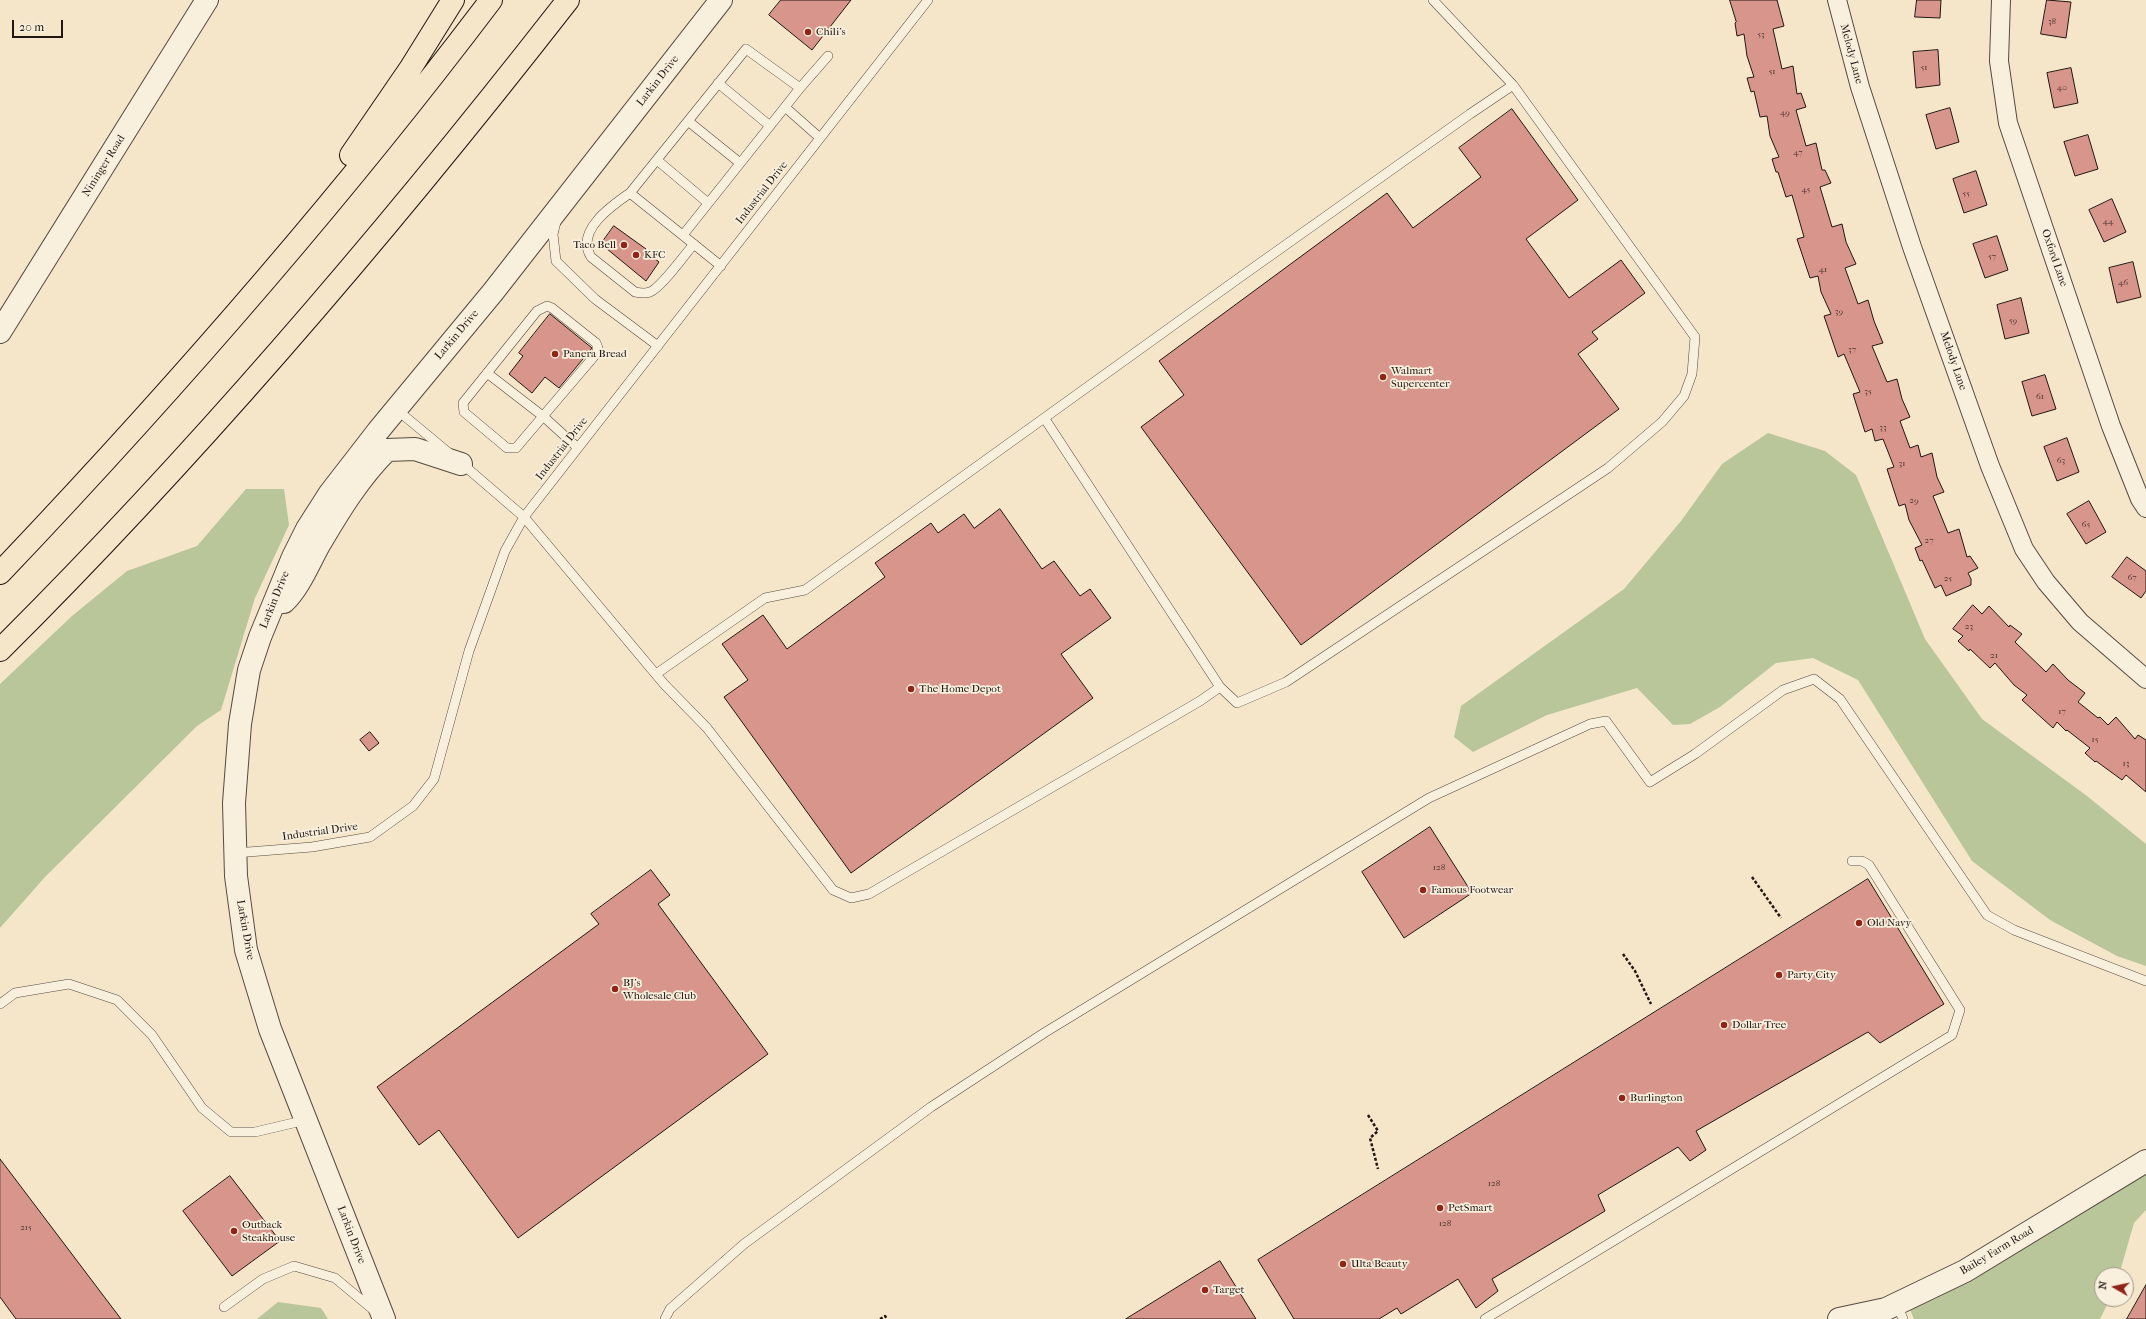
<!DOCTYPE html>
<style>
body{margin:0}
#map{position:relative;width:2146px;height:1319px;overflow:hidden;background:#f5e6ca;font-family:"IM FELL French Canon",serif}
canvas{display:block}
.north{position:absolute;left:2094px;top:1267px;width:40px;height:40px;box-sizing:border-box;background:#f8efdd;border:1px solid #a2988c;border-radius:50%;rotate:279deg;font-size:11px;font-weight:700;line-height:16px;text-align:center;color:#221612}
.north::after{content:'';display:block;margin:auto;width:14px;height:18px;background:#8f2418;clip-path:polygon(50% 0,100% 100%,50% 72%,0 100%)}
.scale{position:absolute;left:12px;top:20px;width:51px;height:18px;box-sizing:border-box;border:2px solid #221612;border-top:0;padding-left:5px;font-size:12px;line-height:14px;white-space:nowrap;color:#221612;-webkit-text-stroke:3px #f8efdd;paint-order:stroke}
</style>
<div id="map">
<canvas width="2146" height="1319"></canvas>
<div class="north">N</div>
<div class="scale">20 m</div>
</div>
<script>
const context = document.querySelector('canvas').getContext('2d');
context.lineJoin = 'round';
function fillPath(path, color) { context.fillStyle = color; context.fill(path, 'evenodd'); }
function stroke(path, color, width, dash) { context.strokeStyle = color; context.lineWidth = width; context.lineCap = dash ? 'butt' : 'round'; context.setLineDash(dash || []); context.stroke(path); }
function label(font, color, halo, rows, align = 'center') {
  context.font = font + ' "IM FELL French Canon",serif'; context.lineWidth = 3.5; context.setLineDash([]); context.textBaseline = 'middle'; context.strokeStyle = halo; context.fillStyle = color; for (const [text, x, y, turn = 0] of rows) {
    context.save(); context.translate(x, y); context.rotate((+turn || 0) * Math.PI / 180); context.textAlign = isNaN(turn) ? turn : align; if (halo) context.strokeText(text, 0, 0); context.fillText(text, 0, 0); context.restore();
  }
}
fillPath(new Path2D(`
 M1768,433L1825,451L1856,475L1925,639L1982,719L2087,796L2146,844V966L2117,956L2050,920L1972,861L1858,680L1813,658L1776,663L1720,707L1690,724L1673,725L1637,688L1547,715L1473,752L1454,737L1461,706L1624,589L1681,521L1722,464Z
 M246,489H284L289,525L255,598L221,710L197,726L45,877L0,928V684L72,616L127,571L197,546Z
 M2146,1174V1210L2134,1223L2119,1275H2102V1299H2110L2100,1319H1914L1908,1305Z
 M278,1302L321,1308L328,1319H257Z`), '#b8c69a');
const building = new Path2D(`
 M781,0H851L812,50L769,15Z
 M1730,0H1777L1784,26L1773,29L1782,69L1793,66L1797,94L1801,93L1806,107L1796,110L1806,146L1816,143L1822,170H1825L1831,183L1820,187L1832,227L1842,224L1846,242L1856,264L1845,268L1858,304L1868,300L1874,321L1883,343L1872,346L1887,382L1897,379L1902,399L1910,417L1900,421L1910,448L1918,445L1921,457L1932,453L1937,477L1944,492L1933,496L1948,533L1959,529L1967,557L1970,556L1978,568L1968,573L1971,579V585L1946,596L1941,585L1935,588L1922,560L1920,561L1915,548L1922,545L1909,520L1905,504L1899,506L1887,469L1894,467L1883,439L1875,441L1872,429L1865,432L1853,394L1860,392L1844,354L1838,357L1824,316L1831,314L1821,292L1818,276L1810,278L1797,239L1804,237L1792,195L1786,197L1778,172H1776L1772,159L1779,157L1770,136L1767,116L1760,117L1754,91L1751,92L1747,78L1754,77L1747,56L1744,34L1737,36L1735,23L1736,22Z
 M1917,0H1941L1940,18L1915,17Z
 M2047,0L2071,2L2066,38L2041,34Z
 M1938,50L1940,85L1916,88L1913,52Z
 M2071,68L2078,103L2054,108L2047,73Z
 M1950,108L1959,142L1936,149L1926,115Z
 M1512,109L1578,200L1526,239L1569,298L1621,260L1645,293L1592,332L1598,339L1578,354L1619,409L1301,645L1141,427L1184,395L1159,361L1387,193L1413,228L1481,177L1459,148Z
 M2088,135L2098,169L2075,176L2064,142Z
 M1976,171L1987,205L1964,213L1953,179Z
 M2112,199L2126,232L2104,242L2089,210Z
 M614,226L646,249L645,251L659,262L646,281L601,244Z
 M1997,236L2008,270L1985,278L1973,244Z
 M2133,262L2141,297L2117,303L2109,268Z
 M2021,298L2029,333L2005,339L1997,305Z
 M550,314L592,348L559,388L545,377L532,393L509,374L523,356L519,353Z
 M2045,375L2056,409L2032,416L2022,382Z
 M2067,438L2079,472L2057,481L2044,447Z
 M2089,501L2106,532L2086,544L2067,514Z
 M1000,509L1042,569L1054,561L1080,596L1090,589L1111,618L1061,654L1093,698L851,873L724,697L748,680L722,644L763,615L787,649L885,577L875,563L931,523L938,533L964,514L974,528Z
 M2127,557L2146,571V591L2141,598L2112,577Z
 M1973,605L1982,614L1989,606L2009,627L2010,625L2022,634L2015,642L2046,672L2053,664L2068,680L2085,693L2078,702L2098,718L2100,717L2108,725L2116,717L2135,739L2138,735L2146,740V792L2126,775L2122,780L2096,761L2095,762L2085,753L2090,748L2067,730L2066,731L2057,722L2053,728L2022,700L2027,695L2014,685L1995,663L1990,668L1970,649L1969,651L1958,641L1963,636L1953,629Z
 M370,732L379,743L369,751L360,740Z
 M1430,827L1472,893L1404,938L1362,872Z
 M651,870L670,895L658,904L768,1054L518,1238L439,1130L419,1145L377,1087L599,924L591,914Z
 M1868,879L1944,1004L1880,1043L1868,1032L1696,1131L1706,1150L1690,1161L1678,1147L1598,1195L1605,1211L1492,1279L1498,1291L1476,1308L1458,1279L1401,1314L1397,1308L1379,1319H1294L1258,1260Z
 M0,1159L121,1319H16L0,1297Z
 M230,1176L280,1241L232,1276L183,1211Z
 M1220,1261L1256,1319H1126Z
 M2146,1285V1319H2127Z`);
fillPath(building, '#d7958b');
stroke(building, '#221612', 1);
const service = new Path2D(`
 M718,83L770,126
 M800,88L828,56
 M688,121L740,163
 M657,160L708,203
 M630,193C611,206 575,231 591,257L635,292C640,293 645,294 650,292C661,288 685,254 694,244
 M556,222L553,234L556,261L595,299L658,346
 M683,235L785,107
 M721,266L630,193L746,49L800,88L785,107L820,138
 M547,306L552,308L596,343L598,348L596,354L516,448H507L464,412L463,403L537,311Z
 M487,373L544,417L578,448
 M396,409L449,453
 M1045,419L1220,687
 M460,462L524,517L664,684L707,728L833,890L851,898L869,894L1200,701L1220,687L1237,703L1286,682L1608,468L1662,422L1684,396L1692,374L1695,337L1513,85L1433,0
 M656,674L765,598L805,590L1239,278L1470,114L1513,85
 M235,853L312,847L370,837L413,806L434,779L469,651L505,551L524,517L928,0
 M0,1004L15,993L69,984L117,1000L152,1035L202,1108L231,1132H255L306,1120
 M1897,1304L1903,1319
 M224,1307L263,1279L294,1266L335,1278L376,1312
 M665,1319L670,1309L744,1244L931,1107L1044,1033L1429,798L1590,724L1606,721L1650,782L1695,754L1783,690L1814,679L1840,699L1987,915L2014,930L2146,981
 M1485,1319L1952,1035L1960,1010L1869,865L1862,861H1852`);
const minor = new Path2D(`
 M1837,0L1860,87L1912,247L1990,466L2024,549L2046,582L2080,622L2146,679
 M2001,0L1999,61L2008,123L2111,426L2140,499L2146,508`);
const tertiary = new Path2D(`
 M0,332L207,0
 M284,602C299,588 309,563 319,545C339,511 359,478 387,450L415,449L461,464
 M384,1319L270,1029L246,950L236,876L234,803L240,724L249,670L260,637L293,557L307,529L330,493L378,431L493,292L721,0
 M1839,1319L1886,1309L1965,1271L2146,1161`);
const motorway = new Path2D(`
 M351,155L410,69L453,0
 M0,573C173,391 339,201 491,0
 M0,650C204,447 391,227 568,0`);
stroke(service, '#574a40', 10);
stroke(minor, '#574a40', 20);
stroke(tertiary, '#574a40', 24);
stroke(motorway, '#221612', 24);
stroke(new Path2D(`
 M1752,877L1781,918
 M1623,954L1635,971L1651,1004
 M1368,1115L1378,1131L1370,1138L1378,1169
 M880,1319L885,1316L887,1319`), '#221612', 2.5, [3, 2]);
stroke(service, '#f8efdd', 9);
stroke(minor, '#f8efdd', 18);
stroke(tertiary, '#f8efdd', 22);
stroke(motorway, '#f5e6ca', 22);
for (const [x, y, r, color] of [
 [808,32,4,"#8f2418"],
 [624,245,4,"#8f2418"],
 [636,255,4,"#8f2418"],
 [555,354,4,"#8f2418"],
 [1383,377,4,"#8f2418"],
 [911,689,4,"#8f2418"],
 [1423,890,4,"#8f2418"],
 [1859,923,4,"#8f2418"],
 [1779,975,4,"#8f2418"],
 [615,989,4,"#8f2418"],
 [1724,1025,4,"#8f2418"],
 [1622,1098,4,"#8f2418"],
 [1440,1208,4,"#8f2418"],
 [234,1231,4,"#8f2418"],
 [1343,1264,4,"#8f2418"],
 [1205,1290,4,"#8f2418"]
]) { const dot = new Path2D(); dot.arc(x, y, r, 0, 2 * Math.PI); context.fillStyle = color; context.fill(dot); stroke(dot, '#f8efdd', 1.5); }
label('9px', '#4f3630', null, [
 ["38",2052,22],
 ["53",1761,35],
 ["51",1924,68],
 ["51",1772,72],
 ["40",2062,88],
 ["49",1785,113],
 ["47",1798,153],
 ["45",1806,190],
 ["55",1966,194],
 ["44",2108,222],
 ["57",1992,257],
 ["41",1823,270],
 ["46",2123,283],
 ["39",1839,312],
 ["59",2013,321],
 ["37",1852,350],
 ["35",1868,392],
 ["61",2040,397],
 ["33",1883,428],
 ["63",2061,461],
 ["31",1902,464],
 ["29",1914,501],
 ["65",2086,525],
 ["27",1929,541],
 ["67",2132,578],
 ["25",1948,579],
 ["23",1969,627],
 ["21",1994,656],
 ["17",2062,712],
 ["15",2095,740],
 ["13",2126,764],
 ["128",1439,868],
 ["128",1494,1184],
 ["128",1445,1224],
 ["215",26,1228]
]);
label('11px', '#221612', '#f8efdd', [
 ["Chili's",816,32],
 ["Taco Bell",616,245,"right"],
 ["KFC",644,255],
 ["Panera Bread",563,354],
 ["Walmart",1391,371],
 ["Supercenter",1391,384],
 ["The Home Depot",919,689],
 ["Famous Footwear",1431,890],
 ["Old Navy",1867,923],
 ["Party City",1787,975],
 ["BJ's",623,983],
 ["Wholesale Club",623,996],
 ["Dollar Tree",1732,1025],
 ["Burlington",1630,1098],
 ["PetSmart",1448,1208],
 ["Outback",242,1225],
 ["Steakhouse",242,1238],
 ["Ulta Beauty",1351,1264],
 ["Target",1213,1290]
], 'left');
label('11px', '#221612', '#f8efdd', [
 ["Melody Lane",1851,54,75],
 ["Larkin Drive",658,81,-52],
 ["Nininger Road",104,166,-58],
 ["Industrial Drive",762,193,-52],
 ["Oxford Lane",2054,258,71],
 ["Larkin Drive",457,335,-50],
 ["Melody Lane",1953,361,71],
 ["Industrial Drive",562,449,-52],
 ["Larkin Drive",275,600,-68],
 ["Industrial Drive",320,832,-8],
 ["Larkin Drive",245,930,80],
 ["Larkin Drive",351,1235,69],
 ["Bailey Farm Road",1997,1251,-31]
]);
</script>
